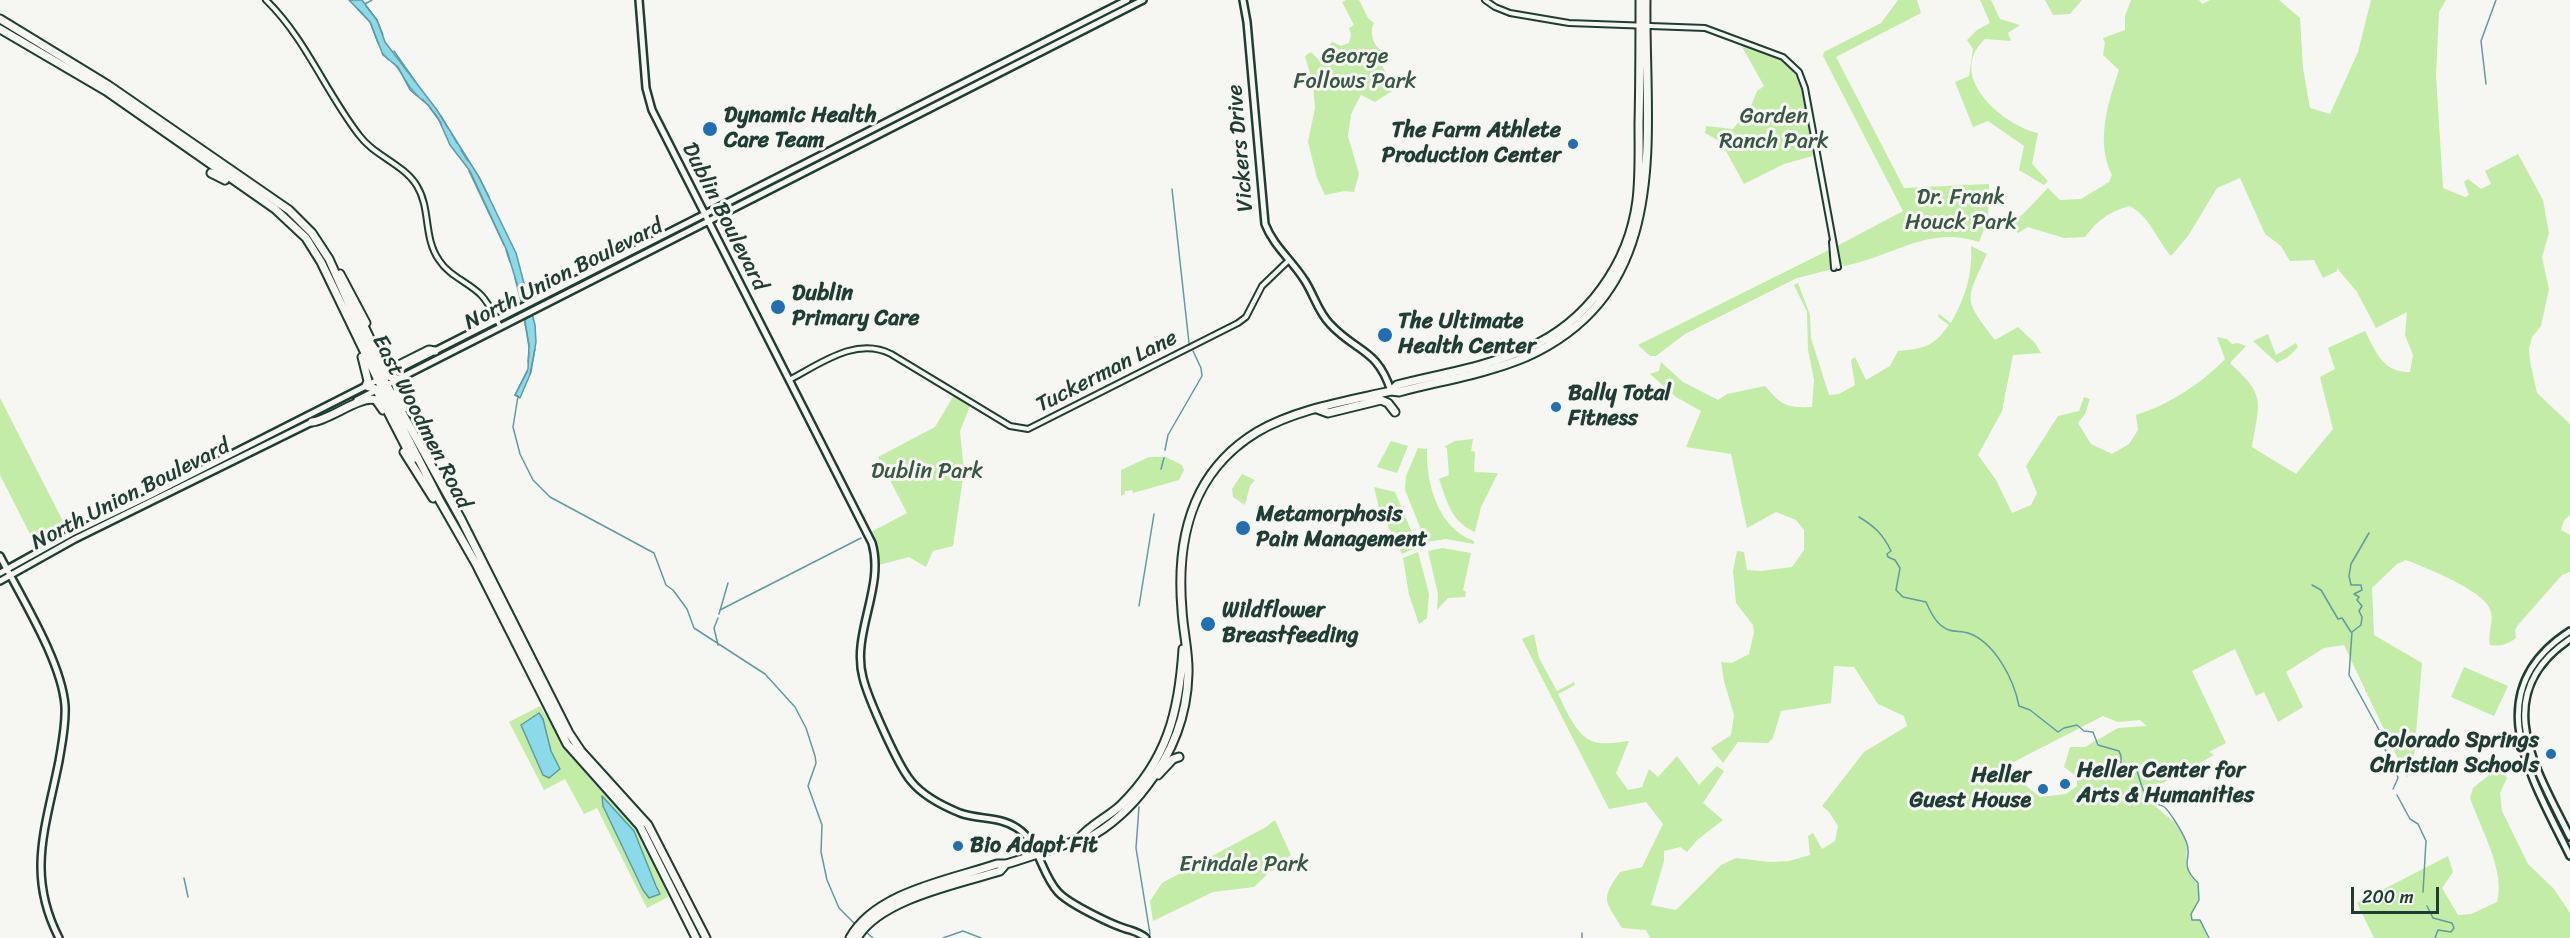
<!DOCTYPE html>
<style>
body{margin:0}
#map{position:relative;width:2570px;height:938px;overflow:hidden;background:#f6f6f2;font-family:Sriracha,sans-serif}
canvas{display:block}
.scale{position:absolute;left:2351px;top:887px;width:88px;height:27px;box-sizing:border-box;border:3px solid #1f3d34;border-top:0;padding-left:8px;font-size:18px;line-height:21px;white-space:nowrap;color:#1f3d34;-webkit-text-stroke:4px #f6f6f2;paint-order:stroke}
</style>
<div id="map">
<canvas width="2570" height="938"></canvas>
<div class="scale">200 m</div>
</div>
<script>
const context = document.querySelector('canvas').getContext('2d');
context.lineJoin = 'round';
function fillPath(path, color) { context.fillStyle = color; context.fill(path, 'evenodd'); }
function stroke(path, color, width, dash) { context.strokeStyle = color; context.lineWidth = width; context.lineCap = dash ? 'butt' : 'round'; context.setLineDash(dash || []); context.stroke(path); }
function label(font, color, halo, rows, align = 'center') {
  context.font = font + ' Sriracha,sans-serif'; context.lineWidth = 6; context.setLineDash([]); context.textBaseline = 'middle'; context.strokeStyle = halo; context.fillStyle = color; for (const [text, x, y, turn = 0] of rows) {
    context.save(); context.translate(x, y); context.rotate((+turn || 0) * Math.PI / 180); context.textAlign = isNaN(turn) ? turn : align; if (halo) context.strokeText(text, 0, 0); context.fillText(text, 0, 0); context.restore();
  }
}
fillPath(new Path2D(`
 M1346,0H1359L1368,18L1374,23C1368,34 1375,49 1386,54L1383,67L1394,90L1375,102L1361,95L1351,114L1348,136L1359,174L1354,192L1344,191L1325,195L1317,178L1308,142L1315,108L1313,84L1305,56L1311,52L1324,65L1334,52L1327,46L1332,43L1331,41L1341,46L1349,43L1351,35L1349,28L1354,25L1342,2Z
 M1898,0H1917L1921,13L1836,57L1904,188L1989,184L1988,219L1979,242C1928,225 1893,257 1844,266L1840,263L1837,246L1903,211L1823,56L1824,52L1881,23Z
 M1980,0H1991L2000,19L2020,25L2008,33L2011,41L1985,39C1982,42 1978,46 1976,50C1955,85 2008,127 2038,133L2032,164L2048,181L2044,185L2019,170L2024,146L1988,121L1973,127L1955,82L1969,76L1973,49L1967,40L1977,30L1990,23Z
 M2045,0H2082L2070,14L2053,15Z
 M2131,0H2199L2202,4L2210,0H2279L2300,18L2303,68L2310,108L2330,114L2358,52L2371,0H2446L2439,12L2436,75L2443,188L2465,197L2469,195L2464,182L2468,179L2481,189L2491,184L2485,171L2518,154L2543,200L2549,233L2542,257L2549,289L2541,326L2532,337L2529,349L2530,361L2537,393L2570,424V515L2564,520L2561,530L2570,535V572L2562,575L2518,625L2515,630L2516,638C2508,644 2501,647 2490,645C2487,632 2495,621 2490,609C2483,590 2424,567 2406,560L2397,564L2372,588L2374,635L2422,663L2414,757L2407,778L2344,645L2324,648L2286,672L2303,707L2278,722L2264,692L2256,696L2235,649L2192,671L2226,743L2209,752L2214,755L2163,783L2143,786L2150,802L2174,822L2187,843L2186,866C2193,878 2203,887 2198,902C2196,909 2191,912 2192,920H2200L2208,938H1650L1646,930L1622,928C1605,900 1600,900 1620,872L1642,867L1663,824L1646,802L1609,809L1522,639L1534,634L1539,658L1557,691L1574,682L1575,685L1558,694C1567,711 1577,741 1600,743C1609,744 1620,742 1629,741L1616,773L1628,790L1642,787L1649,769L1658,777L1677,756L1699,785L1717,766L1724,771L1703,803L1723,820L1697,840L1687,852L1680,847L1664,851V861L1651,905L1676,910L1721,865L1736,858L1770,862L1789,861L1810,855L1808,836L1813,833L1822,849L1835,841L1838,826L1829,812L1822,806L1864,752L1907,726L1904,716L1878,704L1854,667L1834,666L1831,703L1781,711L1773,738L1768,743L1738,742L1723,763L1711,748L1731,735L1734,715L1724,681L1721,662L1732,663L1749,654L1754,632L1753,625L1736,603L1733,571L1737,551L1744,552L1747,570L1761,571L1792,567L1804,550V530L1796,520L1776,512L1747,528L1731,454L1686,447L1701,411L1676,397L1650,374L1659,371L1661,362L1683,382L1718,400L1727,394L1765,386C1782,405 1785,408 1812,407L1814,380L1808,350L1807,312L1794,285L1798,283L1810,315L1811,338L1829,395L1839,394L1855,385L1851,360L1855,357L1866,380L1890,366L1898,351C1925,348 1932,348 1949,325L1938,317L1939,314L1951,323C1965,298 1973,274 1971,246L1987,254C1965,302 1963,298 1995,340L2018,327L2035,343L2041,353L2013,355L2002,411L1978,455L1996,480L2012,513L2031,505L2037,493L2026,466L2058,416L2079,411L2084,397L2090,399L2085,414L2078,423L2091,444L2112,454L2129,444L2138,430L2136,415C2170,404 2201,384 2225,359L2217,337L2227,339L2232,344L2238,343L2246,346L2230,363C2266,396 2260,401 2252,447L2296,474L2333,429L2320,377L2335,369L2328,348L2365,331C2376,352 2383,373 2410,372L2413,355L2405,335L2407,312L2376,328L2357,292L2337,268V271L2323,278L2314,260L2290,261L2281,246L2265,234L2240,178L2217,188L2188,236L2171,256C2157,240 2149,215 2129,206C2109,212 2098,220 2085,237L2064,238L2028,227L2018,233L2015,230H2009L2005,222L2022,215L2048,188L2060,200L2081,199L2109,182L2112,175C2095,142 2108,103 2119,70L2103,55L2105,43L2103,38L2125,30V16ZM2103,716L2118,722L2140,720L2147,726L2118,728L2085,747H2070L2064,767L2077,777V786L2066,794L2040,797L2026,786L2028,773L2020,769L2002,768Z
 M1741,45C1755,50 1772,54 1785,63C1807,79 1808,130 1813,156L1784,164L1744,184L1721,142L1705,133L1706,126L1733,129L1751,106L1757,91L1764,86Z
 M1829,250L1832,265L1829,270L1797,278L1685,334L1656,356H1650L1638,345Z
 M2268,334L2276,355L2296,343L2298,347L2288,357L2277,363L2253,341Z
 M954,395L970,406L960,431L964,471L953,546L933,551L926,567L909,557L879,565L877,545L871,532L907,513L878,457L935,427Z
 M0,398L67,529L51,537L45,530L30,534L0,475Z
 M1473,439L1471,451L1475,452L1474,472L1498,473L1481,507L1475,532C1451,522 1447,501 1439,479L1449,475L1447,448L1444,447L1455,441Z
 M1391,441L1408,446L1397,473L1377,467Z
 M1418,448L1427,449C1426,484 1438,528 1474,541V544L1446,539L1426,542L1405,490L1406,476Z
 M1149,457H1166L1182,465L1184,470L1179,480L1133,493L1132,490L1125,491V494L1121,496V470Z
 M1242,474L1255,480L1250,486L1245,505L1233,497L1232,489Z
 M1374,487L1395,492L1418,547L1402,554L1379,508Z
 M1442,548L1471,553L1463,590L1466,592L1465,597L1448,598L1437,610L1438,594L1428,551Z
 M1418,552L1429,594L1427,618L1419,624L1409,595L1403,558Z
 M2464,667L2508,686L2494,716L2451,697Z
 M540,706L573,759L639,833L659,871L668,897L647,908L597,808L584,814L565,779L544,790L509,722Z
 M2499,767L2507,778L2500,793L2502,811L2528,864L2554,889L2570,913V938H2374L2357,903L2448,856L2453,872L2442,888L2458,915L2471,914L2497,902C2506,872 2480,827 2470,798L2473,788Z
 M1275,820L1291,855L1278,864L1254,887L1213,892L1153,921L1150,901L1162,883L1266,827Z`), '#c3eca7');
const water = new Path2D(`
 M349,0H362L377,20L385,42L437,110L479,177L516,253L535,325L536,342L531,372L520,398L515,395L528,369L529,345L520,294L507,251L470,171L450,145L438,118L428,105L410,90L398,67L383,55L370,22Z
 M539,713L543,719L551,751L560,769L549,778L543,775L521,725Z
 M602,796L634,831L656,886L660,894L649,898L643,890L603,806Z`);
fillPath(water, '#8bdae9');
stroke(water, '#609ba1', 1.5);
stroke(new Path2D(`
 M365,4L372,0
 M366,6L377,20L383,35
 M358,9L370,22L378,43
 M394,51L415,81
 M382,53L389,60
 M393,63C403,71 405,86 418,96
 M2486,84L2481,41L2496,0
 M422,99L428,105L441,123
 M441,116L448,128
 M452,134L457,143
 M461,150L468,161
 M469,171L504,245
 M479,177L489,197
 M1172,189L1189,343
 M506,250L510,262
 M515,278L522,305
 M523,310L529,347
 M528,362L529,352
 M530,374L535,349
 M518,396L513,427L520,454L533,480L550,497L654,553L666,585L673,590L687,609L694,628L765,674L795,707L806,728L815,756L816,763L808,786L822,825L821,852L827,880L839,908L855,924
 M518,396L515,395L527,372
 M1165,450L1168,435L1202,376L1201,368L1193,351
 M1161,469L1164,458
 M1859,517C1874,526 1883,534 1891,551L1887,554L1888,557L1895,560L1900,568L1896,590L1903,597L1926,602C1931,613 1937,626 1949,630C1955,632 1962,631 1968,633C1995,642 2014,680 2019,706L2030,710L2058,732L2064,728L2077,725L2084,731L2093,732L2098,745L2119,751L2121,756V769L2137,771C2140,779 2143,796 2150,801C2153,804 2159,804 2163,806C2170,811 2182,832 2186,841C2194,859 2177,862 2198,883L2199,900L2191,914L2192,920H2200L2209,938
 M2369,533L2351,564L2349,576L2351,585H2361L2362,590L2354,594L2359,597L2357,600L2362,606L2359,611L2362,617L2361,625L2352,632L2349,675L2383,737V746L2394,765L2398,778L2393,789
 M2312,585L2321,590L2338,619L2342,618L2351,632
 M1139,606L1154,514
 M720,610L861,538
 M719,614L728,583
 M718,618L714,628L718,645
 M2397,795L2410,819L2418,824L2426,841L2423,892
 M1139,807L1136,848L1150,934
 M184,878L188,897
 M2427,906L2433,918L2452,923L2454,928L2451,932L2438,930L2435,938
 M866,932L873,938
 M1582,933V938
 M943,938L963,931L981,938`), '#609ba1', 1.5);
const minor = new Path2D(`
 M266,0C306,39 325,91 359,135C374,156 404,164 417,186C431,209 423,237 439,260C449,276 468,282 481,295C489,303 494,315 500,326
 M1485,0L1495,7L1510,13L1569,23L1705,28L1783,57L1799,72L1805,88L1838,267
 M1832,242L1834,268
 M789,380C820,364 856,336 891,354L1010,426L1028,429L1238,323L1246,317L1262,286L1288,261`);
const major = new Path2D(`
 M639,0L646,88L652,110L872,543C885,588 851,633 863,678C868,698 898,766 911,781C922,795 943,806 960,813C979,820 1000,816 1017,828C1039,842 1041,874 1058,892C1069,904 1114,926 1130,930C1136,932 1140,933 1146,938
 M1243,0L1247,22L1265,224C1274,247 1292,260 1305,281C1314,295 1318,312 1330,324C1357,353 1377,348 1391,391
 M357,400L1143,0
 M0,556C21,597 62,662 65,706C66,725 62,743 59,761C46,827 26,874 59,938
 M0,573L72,533L149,496L1127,0
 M0,581L75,539L314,421
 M2570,631C2475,692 2533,780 2570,856
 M2570,639C2487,695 2537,770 2570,837`);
const highway = new Path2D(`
 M0,19L108,85L289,210L312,233L329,259L380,373L461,519L569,733L581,751L648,825L706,938
 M0,29L106,91L275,209L306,238L321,262L378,380L440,501L476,564L567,744L640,826L696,938
 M211,173L225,180
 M340,274L366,323
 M358,318L364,326L388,376L398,379L396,385L403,409
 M362,357L368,381L366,386L376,389L407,449L415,458
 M382,357L388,364L397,366L429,350L435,351
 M1391,391L1397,385C1440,374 1487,367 1528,348C1587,322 1629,264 1637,200C1640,175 1639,149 1639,123C1640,82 1640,41 1640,0
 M1317,409L1328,413L1381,400L1388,403L1395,412
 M312,422C330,420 360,395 376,400L383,410
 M404,452L433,498
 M1158,775L1173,759L1179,757
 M1078,840C1089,825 1107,818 1121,805C1167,760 1179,712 1183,649
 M850,938C875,892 950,880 997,864H1006C1030,857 1052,849 1075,841C1079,839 1084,839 1088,838C1110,827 1132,806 1146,787C1172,754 1187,715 1188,674C1189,653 1183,631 1182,610C1176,539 1191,472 1257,432C1296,409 1347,401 1391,391L1399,392C1440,381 1486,374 1526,357C1676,289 1644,134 1646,0
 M857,938C880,899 958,884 1000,871L1006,864`);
stroke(minor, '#1f3d34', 8);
stroke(major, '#1f3d34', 10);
stroke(highway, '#1f3d34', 11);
stroke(minor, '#f6f6f2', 4);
stroke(major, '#f6f6f2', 5);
stroke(highway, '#f6f6f2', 7);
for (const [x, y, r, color] of [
 [710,129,8,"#1f6fb2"],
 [1573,144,6,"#1f6fb2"],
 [778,307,8,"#1f6fb2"],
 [1385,335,8,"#1f6fb2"],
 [1556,407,6,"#1f6fb2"],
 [1243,528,8,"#1f6fb2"],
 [1208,624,8,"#1f6fb2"],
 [2551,754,6,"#1f6fb2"],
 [2065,784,6,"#1f6fb2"],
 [2043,789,6,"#1f6fb2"],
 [958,846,6,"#1f6fb2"]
]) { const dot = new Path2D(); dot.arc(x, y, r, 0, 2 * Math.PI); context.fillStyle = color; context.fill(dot); stroke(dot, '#f6f6f2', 2); }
label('22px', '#385745', '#f6f6f2', [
 ["George",1355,57],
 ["Follows Park",1355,82],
 ["Garden",1774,117],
 ["Ranch Park",1774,142],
 ["Dr. Frank",1961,198],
 ["Houck Park",1961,223],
 ["Dublin Park",927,472],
 ["Erindale Park",1244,865]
]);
label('bold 22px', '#1f3d34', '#f6f6f2', [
 ["Dynamic Health",724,116],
 ["Care Team",724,141],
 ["The Farm Athlete",1561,131,"right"],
 ["Production Center",1561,156,"right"],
 ["Dublin",792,294],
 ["Primary Care",792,319],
 ["The Ultimate",1398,322],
 ["Health Center",1398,347],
 ["Bally Total",1568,394],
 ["Fitness",1568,419],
 ["Metamorphosis",1256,515],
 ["Pain Management",1256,540],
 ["Wildflower",1222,611],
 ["Breastfeeding",1222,636],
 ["Colorado Springs",2539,741,"right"],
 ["Christian Schools",2539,766,"right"],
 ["Heller Center for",2077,771],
 ["Arts & Humanities",2077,796],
 ["Heller",2031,776,"right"],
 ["Guest House",2031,801,"right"],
 ["Bio Adapt Fit",970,846]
], 'left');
label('22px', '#1f3d34', '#f6f6f2', [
 ["Vickers Drive",1241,148,-95],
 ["Dublin Boulevard",724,217,63],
 ["North Union Boulevard",564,275,-27],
 ["Tuckerman Lane",1107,372,-27],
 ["East Woodmen Road",421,422,63],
 ["North Union Boulevard",131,495,-27]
]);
</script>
